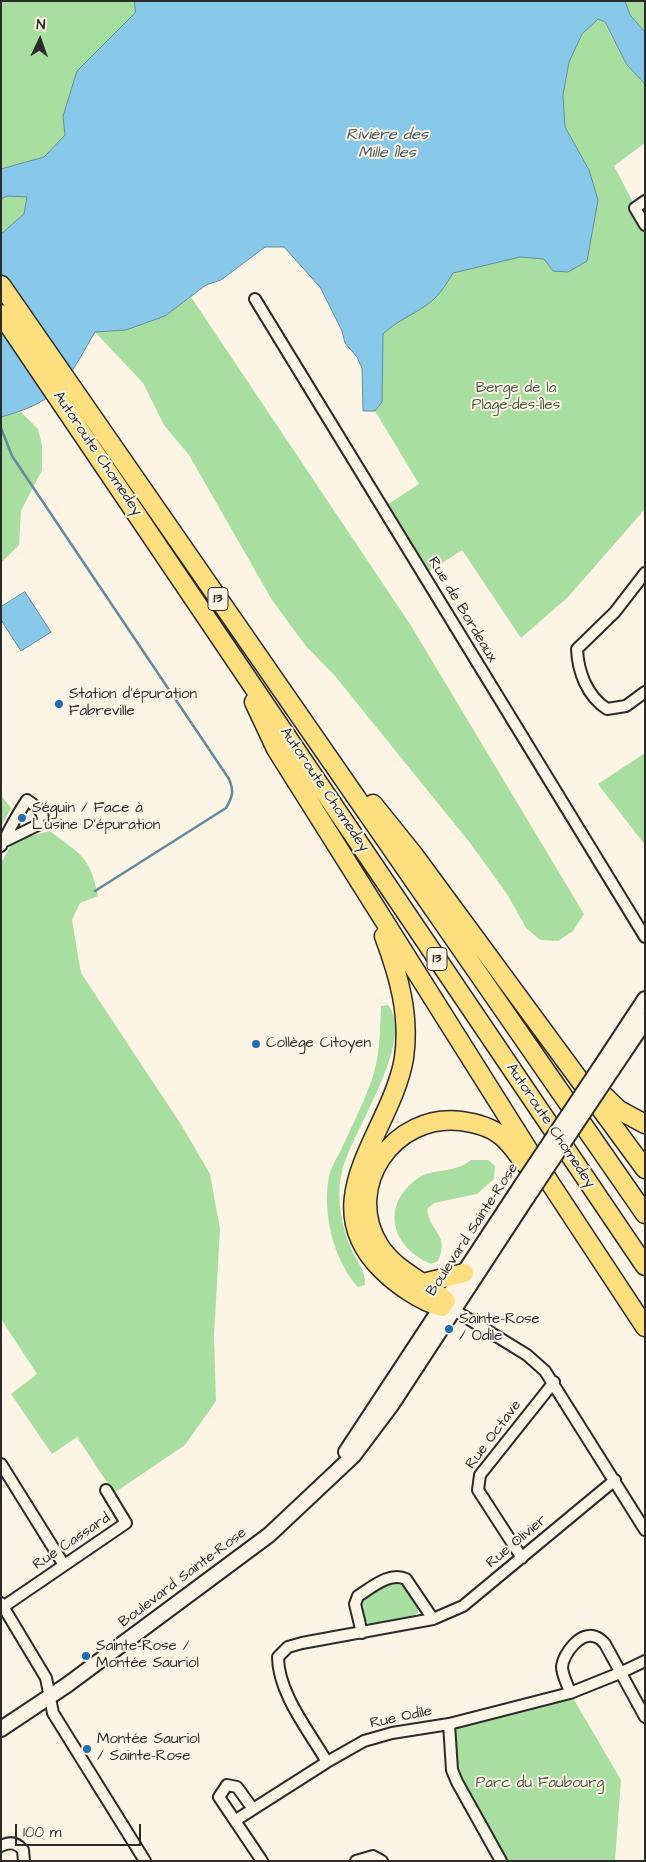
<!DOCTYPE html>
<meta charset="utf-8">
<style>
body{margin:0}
#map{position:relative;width:646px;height:1862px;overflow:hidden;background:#fcf5e5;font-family:"Architects Daughter",sans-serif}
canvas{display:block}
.frame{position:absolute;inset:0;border:2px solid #2b2b2b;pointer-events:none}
.north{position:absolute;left:15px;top:15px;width:50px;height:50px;-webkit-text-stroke:4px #fcf5e5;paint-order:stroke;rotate:3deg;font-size:14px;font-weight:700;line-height:20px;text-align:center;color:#2b2b2b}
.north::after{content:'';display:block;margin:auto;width:18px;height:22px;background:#2b2b2b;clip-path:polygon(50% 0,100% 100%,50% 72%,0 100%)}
.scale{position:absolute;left:15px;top:1824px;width:126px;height:22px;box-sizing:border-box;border:2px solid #2b2b2b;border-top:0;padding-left:6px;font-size:15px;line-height:18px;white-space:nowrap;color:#2b2b2b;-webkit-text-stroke:4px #fcf5e5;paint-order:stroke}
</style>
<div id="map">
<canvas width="646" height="1862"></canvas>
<div class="frame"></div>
<div class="north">N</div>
<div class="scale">100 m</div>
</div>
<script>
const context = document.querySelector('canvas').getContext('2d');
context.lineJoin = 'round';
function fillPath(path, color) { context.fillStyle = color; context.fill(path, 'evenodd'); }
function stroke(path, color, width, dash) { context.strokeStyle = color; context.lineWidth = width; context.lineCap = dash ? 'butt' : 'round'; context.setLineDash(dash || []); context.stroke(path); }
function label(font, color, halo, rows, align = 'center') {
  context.font = font + ' "Architects Daughter",sans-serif'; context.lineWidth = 4; context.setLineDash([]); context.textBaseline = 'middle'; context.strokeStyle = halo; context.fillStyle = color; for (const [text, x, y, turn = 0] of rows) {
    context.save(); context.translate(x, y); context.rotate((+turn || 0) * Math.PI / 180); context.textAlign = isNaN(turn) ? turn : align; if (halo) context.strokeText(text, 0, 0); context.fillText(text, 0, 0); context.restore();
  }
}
fillPath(new Path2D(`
 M1,1H135V13L77,71L63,116L65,135L44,157L1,169Z
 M625,1H645V32L630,15Z
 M598,19L604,22L627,65L645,84V143L614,166L645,225V509L568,597L521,638L462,550L422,576L382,508L419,484L375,411L382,402V334C409,308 431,311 453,273L520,257L544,259L589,170L565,127L563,95L569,62L582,34Z
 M7,196H27L24,214L1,234V199Z
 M191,297L410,624L584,914L573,931L558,941L540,940L526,928L507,894L470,843L335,676L305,645L272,600L189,455L164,425L143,383L95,332C137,330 158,321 191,297Z
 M21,412L38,429L42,445V470L21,511L19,545L1,563V417Z
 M645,753V845L598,784Z
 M1,795L11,808L1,827Z
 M50,831C81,855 90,856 98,896L80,903L72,920L81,973L182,1126L210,1174L220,1229L214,1336L216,1401L185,1445L114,1493L77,1437L52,1454L11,1394L37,1374L1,1319V863L14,840Z
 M388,1005C417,1040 350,1134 342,1172C336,1194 341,1225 350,1246C355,1259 366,1270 365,1285L358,1287C333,1260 322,1212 329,1176C331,1168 336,1159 340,1152C350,1130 361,1108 370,1085C380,1059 380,1034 381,1006Z
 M471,1160H488L495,1166L494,1179L477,1194L434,1203L427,1209C430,1233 450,1234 438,1261L431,1264C391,1247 380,1205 418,1178C432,1168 454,1174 471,1160Z
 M393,1580L403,1582L418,1603V1613L412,1616L369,1624C361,1617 359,1608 364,1597Z
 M570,1693L621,1780L615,1861H501L457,1781L449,1724Z`), '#a9dea1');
const water = new Path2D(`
 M135,1H625L630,15L645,32V84L627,65L605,22L598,19L582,34L569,62L563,95L565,127L589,170L598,200L587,261L568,272L553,271L544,259L520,257L453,273C445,286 438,298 425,306C411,316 395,322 383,334L382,402L375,411H363L362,368L357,357L345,343L342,331L320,287L284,247H265L221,280L206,285L165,316L126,330L95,332C66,381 61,401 1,417V234L24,214L27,197L7,196L1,199V169L44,157L65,135L63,116L77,71L135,13Z
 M25,592L51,632L21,651L1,620V607Z`);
fillPath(water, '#88c9e9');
stroke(water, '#638a9d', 1);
stroke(new Path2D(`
 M1,428L12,456L229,779C234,791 233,796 226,808L95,891`), '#638a9d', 2.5);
const street = new Path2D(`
 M645,201L635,208L645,225
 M255,299L645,937
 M645,573L615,612L577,649C578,672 587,696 607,709L626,706L645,692
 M1,846C9,830 17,815 27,800C35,806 46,812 42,823L3,842
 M454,1310L527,1355L545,1371L645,1530
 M1,1464L64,1565
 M522,1558L478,1490L480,1475L554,1382
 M1,1603L46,1678L53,1713L145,1861
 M3,1607L126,1523L106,1490
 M362,1633L355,1604L358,1596C371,1588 390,1571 406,1579L433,1619
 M570,1693C568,1685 562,1675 562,1667C563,1654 581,1630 596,1637C600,1638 603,1642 605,1644L645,1717
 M449,1724L452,1770L457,1782L501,1861
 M327,1762C309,1731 278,1693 278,1657L288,1647L302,1643L433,1619L463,1606L615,1480
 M253,1809L237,1787L227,1785L219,1797L262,1861
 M236,1820L327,1762L364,1741L392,1733L449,1724L570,1693L620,1673L645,1661
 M1,1846C10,1841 17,1843 23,1850L24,1861
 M356,1861L373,1856L382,1861`);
const secondary = new Path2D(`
 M599,1069L645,999
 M606,1079L645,1021
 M346,1452L521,1186
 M1,1729L67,1685L269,1535L353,1456L392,1404L528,1196`);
const highway = new Path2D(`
 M1,285L645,1214
 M1,314L645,1266
 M254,702L276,749L529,1151L645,1327
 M373,804L414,855L645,1169
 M384,936C399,976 410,1015 404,1058C392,1131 312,1200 381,1269C396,1284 421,1302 442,1307
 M596,1088L619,1110L645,1124
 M423,1283L464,1273
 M446,1301C425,1281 395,1271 379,1245C343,1186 394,1113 461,1121C475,1123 489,1126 500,1135C511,1143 518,1156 527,1166`);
stroke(street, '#2b2b2b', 14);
stroke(secondary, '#2b2b2b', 18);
stroke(highway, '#2b2b2b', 21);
stroke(street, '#fcf5e5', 10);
stroke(secondary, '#fcf5e5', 14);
stroke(highway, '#fedf80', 18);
const secondaryBridge = new Path2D(`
 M521,1186L599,1069
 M528,1196L606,1079`);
stroke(secondaryBridge, '#2b2b2b', 18, []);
stroke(secondaryBridge, '#fcf5e5', 14);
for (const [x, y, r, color] of [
 [59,704,5,"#1f6fb2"],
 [22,818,5,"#1f6fb2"],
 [256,1044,5,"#1f6fb2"],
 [449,1329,5,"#1f6fb2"],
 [86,1656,5,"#1f6fb2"],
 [87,1749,5,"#1f6fb2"]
]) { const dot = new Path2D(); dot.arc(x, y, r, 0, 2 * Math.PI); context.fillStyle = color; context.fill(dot); stroke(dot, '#fcf5e5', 2); }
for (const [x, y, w] of [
 [218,599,20],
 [437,959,20]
]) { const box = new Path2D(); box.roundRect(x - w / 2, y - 11.5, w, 23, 4); context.fillStyle = '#fcf5e5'; context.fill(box); stroke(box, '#2b2b2b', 1); }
label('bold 14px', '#2b2b2b', null, [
 ["13",218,599],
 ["13",437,959]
]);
label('15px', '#4a5848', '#fcf5e5', [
 ["Berge de la",516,389],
 ["Plage-des-Îles",516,406],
 ["Parc du Faubourg",540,1784]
]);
label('15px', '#2b2b2b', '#fcf5e5', [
 ["Autoroute Chomedey",97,454,56],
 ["Rue de Bordeaux",462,610,59],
 ["Autoroute Chomedey",324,790,56],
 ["Autoroute Chomedey",550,1126,56],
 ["Boulevard Sainte-Rose",473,1230,-57],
 ["Rue Octave",494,1435,-53],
 ["Rue Cassard",72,1542,-34],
 ["Rue Olivier",517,1542,-40],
 ["Boulevard Sainte-Rose",183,1578,-37],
 ["Rue Odile",401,1718,-12]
]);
label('15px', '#2b2b2b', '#fcf5e5', [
 ["Station d'épuration",69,695],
 ["Fabreville",69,712],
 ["Séguin / Face à",32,809],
 ["L'usine D'épuration",32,826],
 ["Collège Citoyen",266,1044],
 ["Sainte-Rose",459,1320],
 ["/ Odile",459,1337],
 ["Sainte-Rose /",96,1647],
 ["Montée Sauriol",96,1664],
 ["Montée Sauriol",97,1740],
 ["/ Sainte-Rose",97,1757]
], 'left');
label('italic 16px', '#475a64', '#fcf5e5', [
 ["Rivière des",387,136],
 ["Mille Îles",387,154]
]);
</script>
